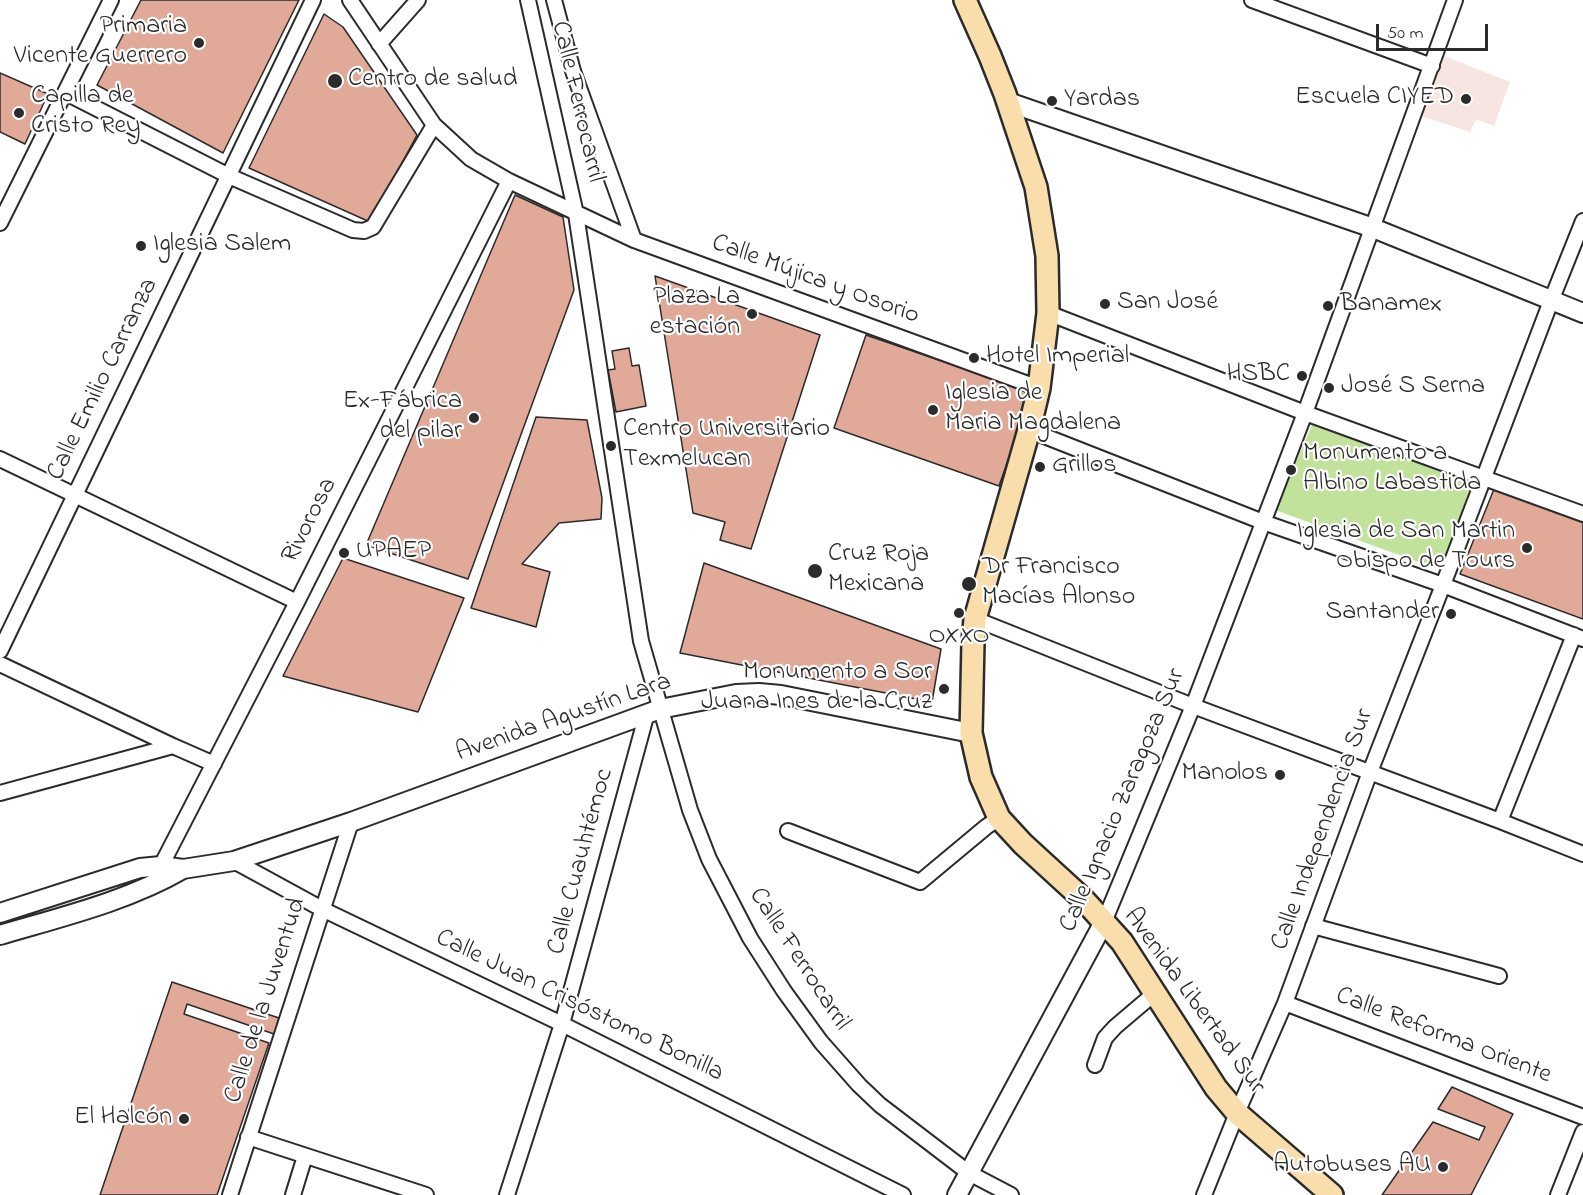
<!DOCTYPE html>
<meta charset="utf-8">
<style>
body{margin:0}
#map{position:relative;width:1583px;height:1195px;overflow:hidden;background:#fff;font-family:"Indie Flower",sans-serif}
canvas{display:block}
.scale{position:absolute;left:1376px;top:24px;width:112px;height:27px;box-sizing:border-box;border:3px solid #2b2b2b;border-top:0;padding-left:8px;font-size:18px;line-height:21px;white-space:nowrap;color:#2b2b2b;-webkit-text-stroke:4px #fff;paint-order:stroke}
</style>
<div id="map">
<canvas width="1583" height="1195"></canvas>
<div class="scale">50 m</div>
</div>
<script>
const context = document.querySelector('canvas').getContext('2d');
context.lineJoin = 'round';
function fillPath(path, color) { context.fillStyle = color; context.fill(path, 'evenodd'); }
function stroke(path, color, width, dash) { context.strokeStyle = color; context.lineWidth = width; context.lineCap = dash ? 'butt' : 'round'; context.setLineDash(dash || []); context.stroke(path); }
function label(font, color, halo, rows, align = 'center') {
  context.font = font + ' "Indie Flower",sans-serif'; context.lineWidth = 4.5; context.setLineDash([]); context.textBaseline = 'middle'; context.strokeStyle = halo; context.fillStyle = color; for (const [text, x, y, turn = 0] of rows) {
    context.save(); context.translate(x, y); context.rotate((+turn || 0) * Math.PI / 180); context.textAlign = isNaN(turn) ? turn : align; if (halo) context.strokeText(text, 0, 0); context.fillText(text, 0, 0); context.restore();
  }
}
fillPath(new Path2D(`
 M1444,56L1510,82L1494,126L1476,119L1470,132L1421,116Z`), '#f6e5e0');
fillPath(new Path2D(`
 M1313,423L1472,481L1443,571L1275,510Z`), '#c0e29b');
const building = new Path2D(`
 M141,0H299L223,153L97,85Z
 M324,14L343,27L417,135L370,222L249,168Z
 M0,73L48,94L25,144L0,132Z
 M515,195L563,217L574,290L468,579L366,545Z
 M655,276L820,335L751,549L720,540L725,522L693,513Z
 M866,335L1032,392L999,486L834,428Z
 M629,348L632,366L639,365L646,406L616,412L608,370L615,369L612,351Z
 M536,417L587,420L602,498L601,519L559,523L522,564L550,572L536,627L471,608Z
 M1494,489L1583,521V619L1460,574Z
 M343,558L464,598L418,712L283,676Z
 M704,563L941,649L932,702L680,653Z
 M172,982L279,1018L276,1029L274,1034L187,1004L184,1014L269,1043L217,1195H100Z
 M1452,1087L1513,1114L1471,1195H1382L1433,1122L1479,1140L1485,1127L1438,1109Z`);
fillPath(building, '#e0a998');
stroke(building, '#2b2b2b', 1.5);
const street = new Path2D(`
 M350,0L434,125L471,159L509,181L634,240L1039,388
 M528,0L576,214L641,641L690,810L709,859L750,938L784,991L821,1042L859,1085L880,1105L969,1173L1011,1195
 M554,0L573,71L634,240
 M1252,0L1432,66
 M379,44L418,0
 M66,93L229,176L353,230L364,231L373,227L434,125
 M0,223L111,0
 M1048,313L1305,413L1583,514
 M1029,430L1263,522L1443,585L1583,639
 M0,459L297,602
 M975,619L1193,706L1500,821L1583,854
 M0,651L313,0
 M0,664L173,746L214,764
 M0,793L173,746
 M1500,821L1574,635
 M788,831L920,882L986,827L999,818
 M234,861L322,909L562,1024L903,1195
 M161,873V866L297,602L509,181
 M1104,922L1193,706L1305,413L1455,0
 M1313,926L1499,976
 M1285,1003L1583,1117
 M1095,1065L1105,1038L1115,1027L1155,993
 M248,1137L426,1195
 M230,1195L351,822
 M293,1195L305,1156
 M507,1195L562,1024L647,713
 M1204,1195L1237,1113L1285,1003L1370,772L1443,585L1551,301L1583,221
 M1558,1195L1583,1132`);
const secondary = new Path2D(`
 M1008,102L1373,228L1583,313
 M0,913L140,868L161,866L183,869L234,861L351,822L660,709L736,694L759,693L781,695L971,733
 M0,935C61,917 128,901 183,869
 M957,1195L1104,922`);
const primary = new Path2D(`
 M965,0L990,56L1005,94L1036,187L1047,256L1048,313L1039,388L1029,430L975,619L973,642L971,733L981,777L999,818L1023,844L1083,899L1122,942L1216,1088L1237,1113L1332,1195`);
stroke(street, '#2b2b2b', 18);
stroke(secondary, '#2b2b2b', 22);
stroke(primary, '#2b2b2b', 26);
stroke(street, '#fff', 14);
stroke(secondary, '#fff', 18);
stroke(primary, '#f9deab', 21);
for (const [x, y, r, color] of [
 [199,43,6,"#2b2b2b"],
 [335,81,8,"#2b2b2b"],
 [1466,99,6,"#2b2b2b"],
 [1052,101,6,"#2b2b2b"],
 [19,113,6,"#2b2b2b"],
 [141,246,6,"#2b2b2b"],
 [1105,304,6,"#2b2b2b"],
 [1328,306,6,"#2b2b2b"],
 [752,314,6,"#2b2b2b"],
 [974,358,6,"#2b2b2b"],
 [1302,376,6,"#2b2b2b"],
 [1329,388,6,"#2b2b2b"],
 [933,410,6,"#2b2b2b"],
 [474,418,6,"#2b2b2b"],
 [611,446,6,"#2b2b2b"],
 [1040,467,6,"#2b2b2b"],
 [1291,470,6,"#2b2b2b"],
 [1527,548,6,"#2b2b2b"],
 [344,553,6,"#2b2b2b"],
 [815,571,8,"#2b2b2b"],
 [969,584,8,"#2b2b2b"],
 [959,613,6,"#2b2b2b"],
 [1451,614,6,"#2b2b2b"],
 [944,689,6,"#2b2b2b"],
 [1280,775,6,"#2b2b2b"],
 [184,1119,6,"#2b2b2b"],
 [1443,1167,6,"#2b2b2b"]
]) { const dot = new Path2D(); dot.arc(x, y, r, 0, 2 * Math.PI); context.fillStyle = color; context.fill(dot); stroke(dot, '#fff', 2); }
label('26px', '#2b2b2b', '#fff', [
 ["Primaria",187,28,"right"],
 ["Vicente Guerrero",187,58,"right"],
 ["Centro de salud",348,81],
 ["Capilla de",31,98],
 ["Cristo Rey",31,128],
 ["Escuela CIYED",1454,99,"right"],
 ["Yardas",1064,101],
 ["Iglesia Salem",153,246],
 ["Plaza La",740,299,"right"],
 ["estación",740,329,"right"],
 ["San José",1117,304],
 ["Banamex",1340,306],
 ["Hotel Imperial",986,358],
 ["HSBC",1290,376,"right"],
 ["José S Serna",1341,388],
 ["Iglesia de",945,395],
 ["Maria Magdalena",945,425],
 ["Ex-Fábrica",462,403,"right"],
 ["del pilar",462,433,"right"],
 ["Centro Universitario",623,431],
 ["Texmelucan",623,461],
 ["Monumento a",1303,455],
 ["Albino Labastida",1303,485],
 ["Grillos",1052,467],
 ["Iglesia de San Martin",1515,533,"right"],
 ["Obispo de Tours",1515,563,"right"],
 ["UPAEP",356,553],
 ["Cruz Roja",828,556],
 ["Mexicana",828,586],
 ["Dr Francisco",982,569],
 ["Macías Alonso",982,599],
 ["Santander",1439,614,"right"],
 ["OXXO",959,638,"center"],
 ["Monumento a Sor",932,674,"right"],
 ["Juana Ines de la Cruz",932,704,"right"],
 ["Manolos",1268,775,"right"],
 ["El Halcón",172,1119,"right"],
 ["Autobuses AU",1431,1167,"right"]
], 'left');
label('26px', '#2b2b2b', '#fff', [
 ["Calle Ferrocarril",576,102,77],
 ["Calle Mújica y Osorio",815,281,20],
 ["Calle Emilio Carranza",104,380,-64],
 ["Rivorosa",311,521,-63],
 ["Avenida Agustín Lara",564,719,-19],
 ["Calle Ignacio Zaragoza Sur",1124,801,-67],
 ["Calle Independencia Sur",1324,830,-70],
 ["Calle Cuauhtémoc",582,862,-75],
 ["Calle Ferrocarril",798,960,57],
 ["Calle de la Juventud",267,1001,-72],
 ["Avenida Libertad Sur",1193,1002,54],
 ["Calle Juan Crisóstomo Bonilla",579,1007,26],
 ["Calle Reforma Oriente",1443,1037,21]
]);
</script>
